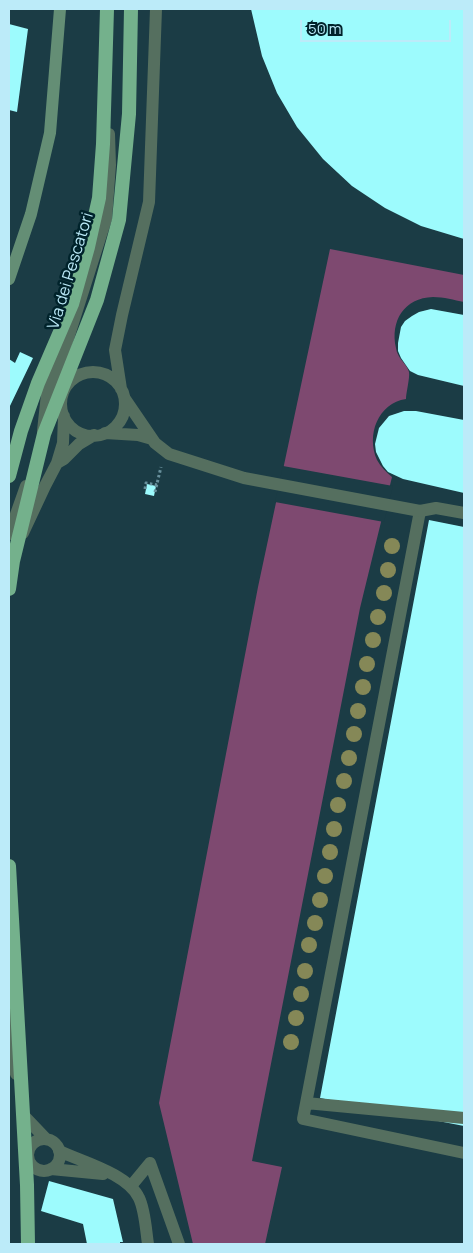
<!DOCTYPE html>
<style>
body{margin:0}
#map{position:relative;width:473px;height:1253px;overflow:hidden;background:#1b3c45;font-family:Manrope,sans-serif}
canvas{display:block}
.frame{position:absolute;inset:0;border:10px solid #bcebf9;pointer-events:none}
.scale{position:absolute;left:300px;top:20px;width:151px;height:22px;box-sizing:border-box;border:2px solid #bcebf9;border-top:0;padding-left:6px;font-size:15px;line-height:18px;white-space:nowrap;color:#bcebf9;-webkit-text-stroke:4px #00232b;paint-order:stroke}
</style>
<div id="map">
<canvas width="473" height="1253"></canvas>
<div class="frame"></div>
<div class="scale">50 m</div>
</div>
<script>
const context = document.querySelector('canvas').getContext('2d');
context.lineJoin = 'round';
function fillPath(path, color) { context.fillStyle = color; context.fill(path, 'evenodd'); }
function stroke(path, color, width, dash) { context.strokeStyle = color; context.lineWidth = width; context.lineCap = dash ? 'butt' : 'round'; context.setLineDash(dash || []); context.stroke(path); }
function label(font, color, halo, rows, align = 'center') {
  context.font = font + ' Manrope,sans-serif'; context.lineWidth = 5; context.setLineDash([]); context.textBaseline = 'middle'; context.strokeStyle = halo; context.fillStyle = color; for (const [text, x, y, turn = 0] of rows) {
    context.save(); context.translate(x, y); context.rotate((+turn || 0) * Math.PI / 180); context.textAlign = isNaN(turn) ? turn : align; if (halo) context.strokeText(text, 0, 0); context.fillText(text, 0, 0); context.restore();
  }
}
fillPath(new Path2D(`
 M330,249L464,275V302C454,300 444,297 433,297C404,298 390,321 396,348C397,358 407,364 409,372C410,378 406,393 406,399C378,403 366,435 377,460C381,467 386,472 392,477L360,608L252,1161L282,1167L265,1244H193L159,1103L258,587Z`), '#7e4970');
fillPath(new Path2D(`
 M283,466L393,486L384,522L275,502Z`), '#1b3c45');
fillPath(new Path2D(`
 M251,9H464V239L421,226L385,208L352,186L323,159L297,127L277,93L262,56Z
 M9,24L28,29L17,112L9,110Z
 M431,309L464,315V386L418,375L410,371L401,358L398,351V343L401,327L405,321L412,316L419,312Z
 M20,352L33,358L9,408V359L15,363Z
 M404,411H416L464,420V493L403,479L388,472L383,466L376,452L375,444L379,428L389,416Z
 M147,484L156,486L154,496L145,494Z
 M429,520L464,527V1126L320,1098Z
 M49,1181L113,1199L123,1242H120V1244H87L83,1224L41,1211Z`), '#9dfbfd');
stroke(new Path2D(`
 M145,489L146,483L157,485
 M155,492L161,467`), '#68909c', 3, [2.5, 2.5]);
stroke(new Path2D(`
 M464,513L436,508L420,511L303,1119L464,1153
 M306,1103L464,1118
 M150,1163L179,1244
 M131,1186L150,1163`), '#556f5f', 12);
stroke(new Path2D(`
 M61 404a32 32 0 1 1 64 0a32 32 0 1 1-64 0Z
 M121,389L115,350L122,315L149,202L156,9
 M125,399L155,443L169,454L244,478L420,511
 M43,431L47,394L65,348L106,219L110,165L109,134
 M105,433L138,435L152,439
 M57,463L63,443L64,416
 M23,533L45,486L57,463L64,459L79,444L94,435
 M9,534L26,486
 M9,985L12,1056L16,1074
 M25,1117L46,1139
 M28 1155a16 16 0 1 1 32 0a16 16 0 1 1-32 0Z
 M59,1151C83,1162 128,1174 139,1198C145,1210 146,1231 148,1244
 M51,1169L103,1174`), '#556f5f', 12);
stroke(new Path2D(`
 M9,279L31,214L50,133L60,9`), '#648e75', 12);
stroke(new Path2D(`
 M9,476L21,431L38,383L72,304L88,247L99,198L103,144L107,9`), '#74b18c', 14);
stroke(new Path2D(`
 M9,589L13,561L44,434L97,300L119,220L129,114L131,9
 M9,866L27,1185L28,1244`), '#74b18c', 14);
context.fillStyle = '#858857';
for (const [x, y] of [
 [392,546],
 [388,570],
 [384,593],
 [378,617],
 [373,640],
 [367,664],
 [363,687],
 [358,711],
 [354,734],
 [349,758],
 [344,781],
 [338,805],
 [334,829],
 [330,852],
 [325,876],
 [320,900],
 [315,923],
 [309,945],
 [305,971],
 [301,994],
 [296,1018],
 [291,1042]
]) { context.beginPath(); context.arc(x, y, 8, 0, 2 * Math.PI); context.fill(); }
label('16px', '#bcebf9', '#00232b', [
 ["Via dei Pescatori",71,271,-73]
]);
</script>
